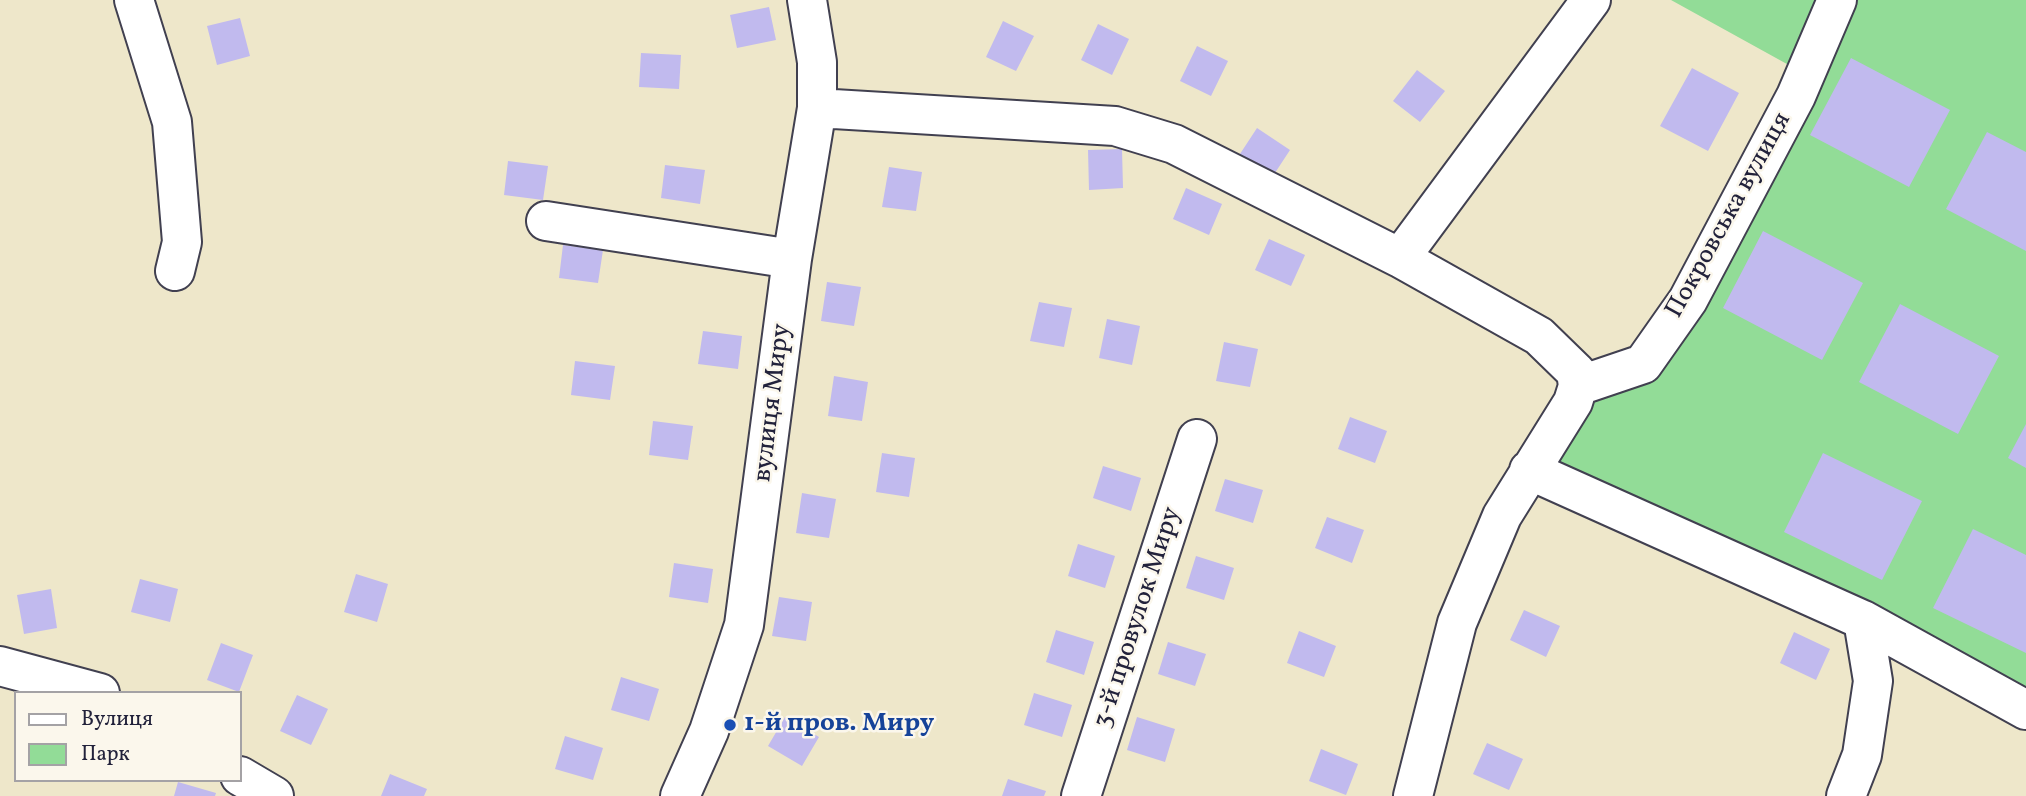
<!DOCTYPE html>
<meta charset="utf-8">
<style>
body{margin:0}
#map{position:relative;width:2026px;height:796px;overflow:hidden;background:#eee7ca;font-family:Vollkorn,serif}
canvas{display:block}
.legend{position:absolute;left:14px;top:691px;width:228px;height:91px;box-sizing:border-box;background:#fbf7ec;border:2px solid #a4a2a5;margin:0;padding:9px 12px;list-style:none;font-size:21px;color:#22223b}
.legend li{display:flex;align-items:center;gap:14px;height:35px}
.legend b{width:35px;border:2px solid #a4a2a5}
</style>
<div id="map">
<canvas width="2026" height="796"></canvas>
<ul class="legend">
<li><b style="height:9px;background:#fff"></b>Вулиця</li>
<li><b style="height:19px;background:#92dc97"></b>Парк</li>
</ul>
</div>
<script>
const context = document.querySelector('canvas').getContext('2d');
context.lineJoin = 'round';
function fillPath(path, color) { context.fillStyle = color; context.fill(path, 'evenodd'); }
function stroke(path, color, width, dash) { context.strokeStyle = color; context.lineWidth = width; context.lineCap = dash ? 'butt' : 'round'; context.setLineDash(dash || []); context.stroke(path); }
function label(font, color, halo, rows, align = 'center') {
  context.font = font + ' Vollkorn,serif'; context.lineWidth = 5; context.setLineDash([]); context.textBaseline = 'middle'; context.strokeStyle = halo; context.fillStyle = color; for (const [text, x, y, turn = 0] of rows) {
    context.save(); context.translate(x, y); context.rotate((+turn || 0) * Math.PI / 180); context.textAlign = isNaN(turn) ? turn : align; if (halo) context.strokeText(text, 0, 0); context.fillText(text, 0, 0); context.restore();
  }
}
fillPath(new Path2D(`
 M1671,0H2026V710L1529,470L1578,386L1644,364L1805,74Z`), '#92dc97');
fillPath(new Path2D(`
 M769,7L776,40L737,48L730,15Z
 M240,18L250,56L217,65L207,26Z
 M1003,21L1034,36L1016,71L986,57Z
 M1098,24L1129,39L1112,75L1081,60Z
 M1197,46L1228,61L1211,96L1180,81Z
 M641,53L681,55L679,89L639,87Z
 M1851,58L1950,110L1909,187L1810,135Z
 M1692,68L1739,93L1708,151L1660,126Z
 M1417,70L1445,91L1420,122L1393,101Z
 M1257,128L1290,150L1271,179L1238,157Z
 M1987,132L2026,152V251L1946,209Z
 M1122,149L1123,188L1089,190L1088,150Z
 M508,161L548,166L543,200L504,195Z
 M665,165L705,170L700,204L661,198Z
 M889,167L922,172L916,211L882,207Z
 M1186,188L1222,204L1209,235L1173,219Z
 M1763,231L1863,283L1822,360L1723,308Z
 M1269,239L1305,255L1291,286L1255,270Z
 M563,245L603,250L598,283L559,278Z
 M827,282L861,287L854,326L821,321Z
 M1039,302L1072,308L1064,347L1030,341Z
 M1900,304L1999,356L1958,434L1859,382Z
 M1107,319L1140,326L1132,365L1099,358Z
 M703,331L742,336L738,369L698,364Z
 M1224,342L1258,349L1250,387L1216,381Z
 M575,361L615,366L610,400L571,395Z
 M834,376L868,382L862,421L828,416Z
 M1350,417L1387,431L1375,463L1338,449Z
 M653,421L693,426L688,460L649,455Z
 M2026,424V468L2008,458Z
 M882,453L915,458L909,497L876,492Z
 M1823,453L1922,501L1882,580L1784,532Z
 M1103,466L1141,478L1131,511L1093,498Z
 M1225,479L1263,490L1253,523L1215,511Z
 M802,493L836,499L829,538L796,533Z
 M1327,517L1364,530L1352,563L1315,548Z
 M1973,529L2026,555V653L1933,608Z
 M1078,544L1115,556L1105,588L1068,576Z
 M1196,556L1234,568L1224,600L1186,588Z
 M674,563L713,569L708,603L669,597Z
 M356,574L388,584L377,622L344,612Z
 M140,579L178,589L170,622L131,612Z
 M51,589L57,628L24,634L17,595Z
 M779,597L812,602L806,641L772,636Z
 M1524,610L1560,626L1546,657L1510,640Z
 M1056,630L1094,642L1084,675L1046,662Z
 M1299,631L1336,646L1324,677L1287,663Z
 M1794,632L1830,649L1816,680L1780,663Z
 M1168,642L1206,654L1195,686L1158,674Z
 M221,643L253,655L239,692L207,680Z
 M621,677L659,689L649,721L611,710Z
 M1034,693L1072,705L1062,737L1024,725Z
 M297,695L328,709L311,745L280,731Z
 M785,717L819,737L802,766L768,746Z
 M1137,717L1175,729L1165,762L1127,750Z
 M565,736L603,748L593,780L555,769Z
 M1487,743L1523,759L1509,790L1473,774Z
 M1321,749L1358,764L1346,795L1309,781Z
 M390,774L427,789L424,796H381Z
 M1008,779L1046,791L1044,796H1002Z
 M178,782L216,793L215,796H174Z`), '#c1baee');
const minor = new Path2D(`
 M134,0L172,122L182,242L175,271
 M817,108L1115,126L1174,144L1400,258
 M546,221L792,259
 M1578,386L1643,364L1688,300L1796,96L1837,0
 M1529,470L1863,620L1873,681L1862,755L1846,796
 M1863,620L2026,710
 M0,666L100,693
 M240,776L274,796
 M680,796L709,731L744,625L792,259L817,108V62L807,0
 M1081,796L1197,439
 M1413,796L1457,623L1502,516L1573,402L1578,386L1576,372L1539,336L1400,258L1591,0`);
stroke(minor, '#414050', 42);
stroke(minor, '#fff', 38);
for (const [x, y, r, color] of [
 [730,725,7,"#1a4fb4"]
]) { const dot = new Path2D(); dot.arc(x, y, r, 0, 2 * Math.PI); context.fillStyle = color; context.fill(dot); stroke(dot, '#fbf7ec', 2.5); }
label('26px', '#22223b', '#fbf7ec', [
 ["Покровська вулиця",1730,216,-61],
 ["вулиця Миру",774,403,-83],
 ["3-й провулок Миру",1139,618,-72]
]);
label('bold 26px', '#164399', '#fbf7ec', [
 ["1-й пров. Миру",744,725]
], 'left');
</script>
